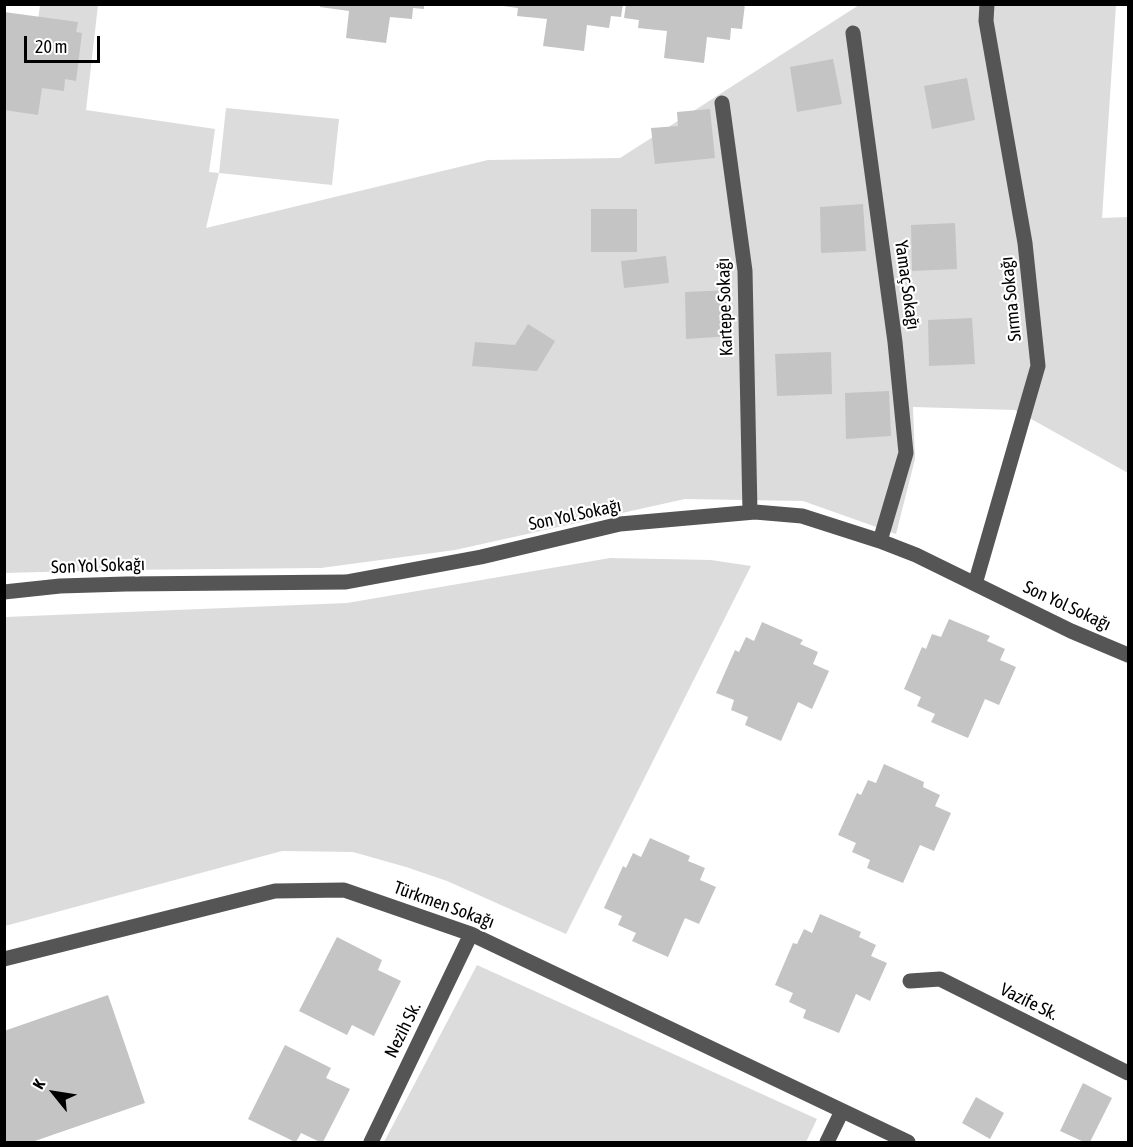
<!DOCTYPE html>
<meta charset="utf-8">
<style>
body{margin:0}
#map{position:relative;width:1133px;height:1147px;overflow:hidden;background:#fff;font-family:"Asap Condensed",sans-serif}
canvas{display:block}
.frame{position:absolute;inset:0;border:6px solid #000;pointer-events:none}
.north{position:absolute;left:24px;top:1063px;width:60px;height:60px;-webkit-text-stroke:4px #fff;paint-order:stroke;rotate:300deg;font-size:16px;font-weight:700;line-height:24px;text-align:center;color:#000}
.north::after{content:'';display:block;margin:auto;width:21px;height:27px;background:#000;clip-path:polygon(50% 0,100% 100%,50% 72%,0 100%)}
.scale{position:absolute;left:24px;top:36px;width:76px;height:27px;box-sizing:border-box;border:3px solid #000;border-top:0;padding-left:8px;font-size:18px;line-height:21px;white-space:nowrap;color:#000;-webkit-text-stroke:4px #fff;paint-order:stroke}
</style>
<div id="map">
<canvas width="1133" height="1147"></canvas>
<div class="frame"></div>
<div class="north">K</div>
<div class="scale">20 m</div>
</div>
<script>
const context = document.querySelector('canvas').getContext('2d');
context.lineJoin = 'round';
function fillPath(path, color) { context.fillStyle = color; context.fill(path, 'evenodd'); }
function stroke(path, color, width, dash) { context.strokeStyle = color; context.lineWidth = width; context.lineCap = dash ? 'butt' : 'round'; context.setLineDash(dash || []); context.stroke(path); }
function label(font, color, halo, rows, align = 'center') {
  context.font = font + ' "Asap Condensed",sans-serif'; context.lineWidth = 4.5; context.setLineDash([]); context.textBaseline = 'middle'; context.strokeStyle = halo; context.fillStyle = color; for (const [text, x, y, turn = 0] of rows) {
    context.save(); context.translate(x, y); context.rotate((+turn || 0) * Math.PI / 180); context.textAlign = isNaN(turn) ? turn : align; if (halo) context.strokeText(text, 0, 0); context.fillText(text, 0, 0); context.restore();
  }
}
fillPath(new Path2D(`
 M40,5H98L86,110L215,129L209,172L219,173L226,108L339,119L332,185L219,173L206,228L488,160L620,158L859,5H1116L1102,218L1128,217V473L1015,410L913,407L915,459L896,534L803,501L685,499L455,550L321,568L116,570L5,573L4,17L38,20Z
 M610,558L711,560L751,566L566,934L447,881L406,867L353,852L282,851L5,926V617L347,603Z
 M477,965L817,1119L806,1142H384Z`), '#dcdcdc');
fillPath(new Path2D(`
 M320,4H424V9L413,8L412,19L390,17L386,43L346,38L349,11L320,7Z
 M503,4H623L621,17L611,16L609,28L587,25L584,51L543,46L547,19L517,16L518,8L503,6Z
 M626,4H745L742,29L731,28L730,40L707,37L704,63L664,58L667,31L638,28L639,20L624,18Z
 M4,12L78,22L76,32L82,33L76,81L65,79L64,91L42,88L38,115L4,110Z
 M833,59L842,104L797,112L790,67Z
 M967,78L975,120L932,129L924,86Z
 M710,109L715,158L655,164L651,128L678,126L677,112Z
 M863,204L866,251L821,253L820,207Z
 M591,209H637V252H591Z
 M955,223L957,269L912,271L911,225Z
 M666,256L669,283L624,288L621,261Z
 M729,290L732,336L686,339L685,292Z
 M972,318L975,364L929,366L928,320Z
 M528,324L555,341L537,371L472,366L475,342L515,345Z
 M831,352L832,394L777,396L775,354Z
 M889,391L891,436L846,439L845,393Z
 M949,619L990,636L987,641L1005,649L1000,660L1016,667L999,705L985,699L968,738L931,722L935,714L917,706L921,697L904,689L922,647L926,649L932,634L941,637Z
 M762,622L803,640L800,644L818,652L813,664L829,671L812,709L798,702L781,741L745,725L748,717L731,710L734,700L716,693L735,650L739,652L746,637L754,641Z
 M884,764L924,782L923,787L940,795L935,806L951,813L934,851L920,845L903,883L867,868L870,860L852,852L856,843L838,835L857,793L861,795L868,780L876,783Z
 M650,838L690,856L688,861L705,868L700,880L716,887L699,924L685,918L668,957L632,941L636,933L618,925L622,916L604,908L623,866L626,868L633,853L641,857Z
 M820,914L861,932L859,937L876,945L871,956L887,963L870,1001L856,994L839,1033L803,1018L806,1010L789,1002L793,993L775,985L793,943L797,944L804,929L812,933Z
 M337,937L382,960L378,970L401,981L374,1036L352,1025L347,1035L299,1011Z
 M108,995L145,1103L32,1142H4V1031Z
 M285,1045L331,1068L326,1078L350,1089L323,1142H320L301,1133L296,1142H295L248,1119Z
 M1083,1083L1112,1098L1090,1142H1084L1060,1131Z
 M976,1097L1004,1113L990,1139L962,1123Z`), '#c4c4c4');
stroke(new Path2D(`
 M853,33L895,342L906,453L880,541
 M722,103L745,271L750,512
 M975,584L1038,366L1025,243L986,21L987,4
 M4,592L60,586L126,584L346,582L481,557L620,524L755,512L802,516L880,541L916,555L1071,631L1128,655
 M4,959L275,891L344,890L471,934L908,1142
 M910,981L940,979L1128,1073
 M371,1142L471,934
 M827,1142L842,1111`), '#555', 15);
label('18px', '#000', '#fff', [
 ["Yamaç Sokağı",907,285,82],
 ["Sırma Sokağı",1011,299,-96],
 ["Kartepe Sokağı",725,307,-92],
 ["Son Yol Sokağı",575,515,-12],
 ["Son Yol Sokağı",98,566,-2],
 ["Son Yol Sokağı",1067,606,25],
 ["Türkmen Sokağı",444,905,20],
 ["Vazife Sk.",1029,1002,26],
 ["Nezih Sk.",403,1030,-64]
]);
</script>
